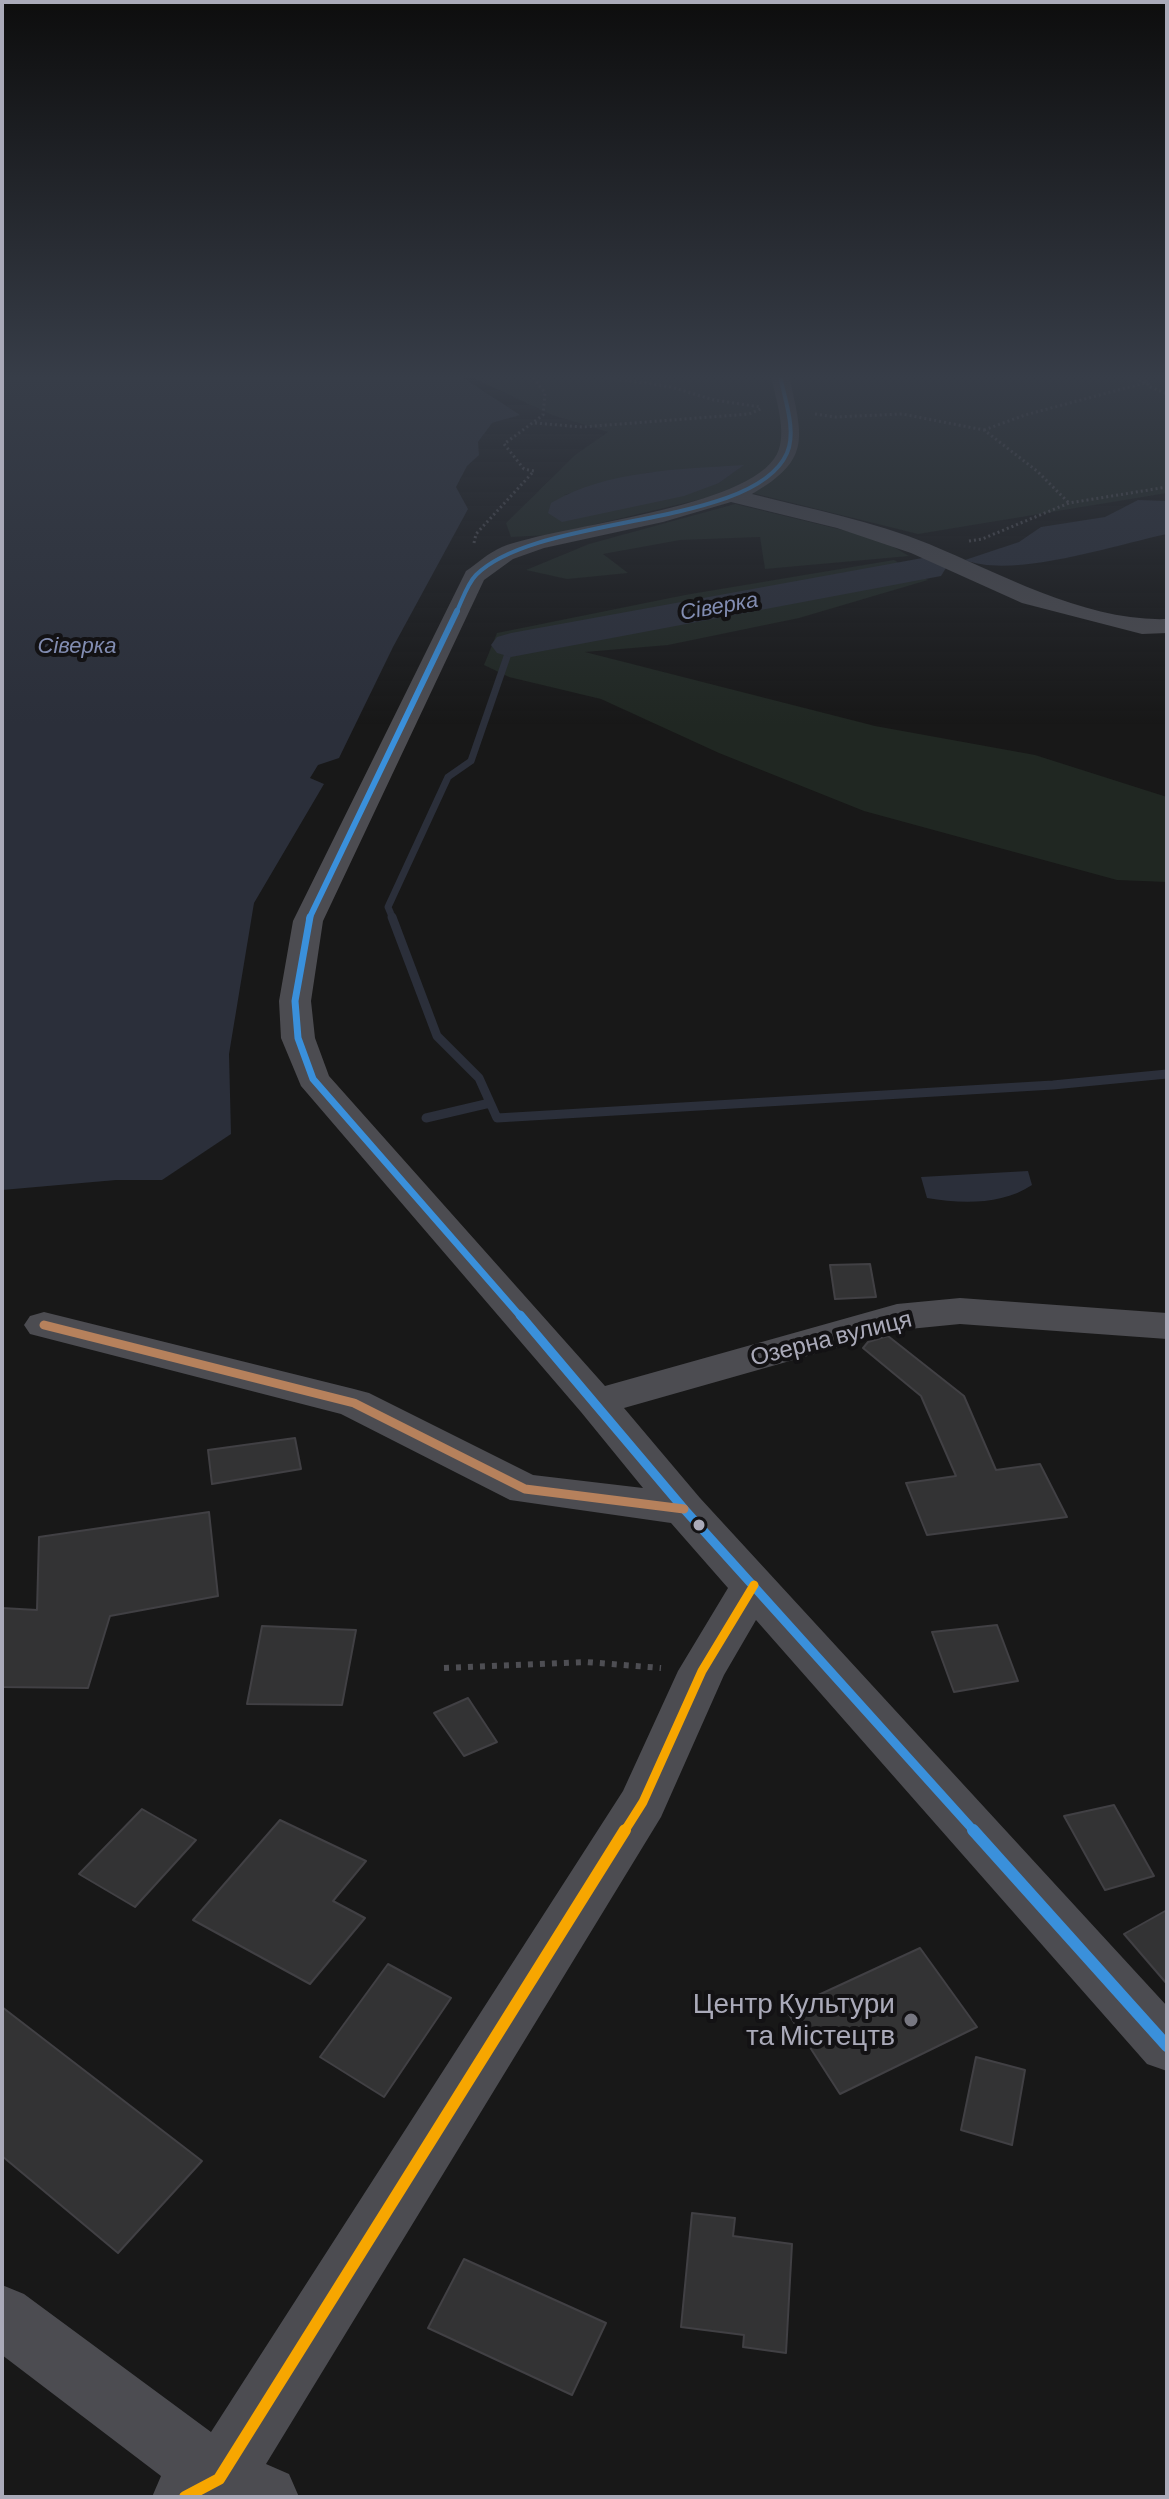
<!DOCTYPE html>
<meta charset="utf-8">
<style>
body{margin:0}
#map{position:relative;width:1169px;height:2499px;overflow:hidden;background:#181818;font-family:Barlow,sans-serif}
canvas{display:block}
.frame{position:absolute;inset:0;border:4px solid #aaaab9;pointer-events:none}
</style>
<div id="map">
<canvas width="1169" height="2499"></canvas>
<div class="frame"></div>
</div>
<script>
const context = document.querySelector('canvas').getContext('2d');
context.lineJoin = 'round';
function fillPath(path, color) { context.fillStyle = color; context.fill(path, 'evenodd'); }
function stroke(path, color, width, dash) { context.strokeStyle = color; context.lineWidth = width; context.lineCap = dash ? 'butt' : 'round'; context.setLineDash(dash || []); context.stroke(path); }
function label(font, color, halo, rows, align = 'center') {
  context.font = font + ' Barlow,sans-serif'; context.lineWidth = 8; context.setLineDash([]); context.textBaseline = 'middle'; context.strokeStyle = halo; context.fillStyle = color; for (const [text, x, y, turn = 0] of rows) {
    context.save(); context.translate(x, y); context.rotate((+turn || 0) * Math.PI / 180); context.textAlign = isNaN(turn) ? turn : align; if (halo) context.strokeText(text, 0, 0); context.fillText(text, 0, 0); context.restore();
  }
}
fillPath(new Path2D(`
 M467,375H1167V493L918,534L740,490L550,535L511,537L506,523L575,455L608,432L552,415ZM742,466L719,483L564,495L646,473Z
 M735,504L880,539L909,556L765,569L760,537L680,540L603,554L628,573L567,579L526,570L589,544Z
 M894,560L928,580L799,618L668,645L585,652L875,726L1035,755L1167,797V882L1117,880L864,811L719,753L601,699L509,677L484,665L497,633L685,595Z`), '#202722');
fillPath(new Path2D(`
 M2,375H209L220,377L226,375H459L520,415L492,423L478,442L479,455L467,466L456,487L468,509L393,647L339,758L318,765L310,778L324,784L254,903L229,1054L231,1134L162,1180H116L2,1190Z
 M744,465L719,483L684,496L562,522L548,513L551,503C607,470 681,469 744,465Z
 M1138,500L1167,501V534C1115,545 1013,579 965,560L1019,542L1041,527L1105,517Z
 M1028,1171L1032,1185C1002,1205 962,1204 927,1198L921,1177Z`), '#2b2f3a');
stroke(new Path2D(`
 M393,919L388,907L448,777L471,761L511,645`), '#2b2f3a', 7);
stroke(new Path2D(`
 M392,917L437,1036L479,1078L497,1118L1053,1085L1167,1074
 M426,1118L490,1103`), '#2b2f3a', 9);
fillPath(new Path2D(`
 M928,557L941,560L946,568L941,576L511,657L497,653L491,645L497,637L511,633Z`), '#2b2f3a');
const building = new Path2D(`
 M870,1264L876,1297L835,1299L830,1265Z
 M888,1336L964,1396L996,1470L1040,1464L1067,1517L927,1535L906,1483L956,1476L921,1396L863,1348L868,1342Z
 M295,1438L301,1469L212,1484L208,1450Z
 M209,1512L218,1596L110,1616L88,1688L2,1687V1608L37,1610L39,1537Z
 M997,1625L1018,1681L954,1692L932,1632Z
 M262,1626L356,1630L342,1705L247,1704Z
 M468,1698L497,1742L464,1756L434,1713Z
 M1114,1805L1154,1876L1105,1890L1064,1816Z
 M142,1809L196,1840L135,1907L79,1874Z
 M280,1820L366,1861L333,1901L365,1918L310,1984L193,1920Z
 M1167,1910V1984L1124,1934Z
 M920,1948L977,2027L840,2094L786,2010Z
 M388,1964L451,1998L384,2097L320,2057Z
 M2,2007L202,2161L118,2253L2,2156Z
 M976,2057L1025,2070L1012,2145L961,2130Z
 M692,2213L735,2218L733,2236L792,2244L786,2353L743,2347L744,2335L681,2327Z
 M464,2259L606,2323L572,2395L428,2328Z`);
fillPath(building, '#333334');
stroke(building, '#414044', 2);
stroke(new Path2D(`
 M590,375L671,387L714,400L761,407
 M1120,375L1148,382V386L1167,394
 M815,414L835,417L902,414L984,430L1037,471L1069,503
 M535,423L582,427L749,414L763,408
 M984,430L1025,415L1148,382
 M969,541L982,539L1069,503L1167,487
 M474,543L476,534L534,471L524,469L504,444L543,415L545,393L531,375`), '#4e4e53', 3, [2, 3]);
stroke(new Path2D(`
 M444,1668L586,1662L661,1668`), '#4e4e53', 6, [5, 7]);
fillPath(new Path2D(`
 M771,375H789C802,437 813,459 752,494C811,509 872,521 929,544C1001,574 1087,622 1167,619V633L1142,634L1022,603L911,553L837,528L731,502L663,522L544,548L513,559L484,580L323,921L311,1001L315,1038L329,1076L605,1386L897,1304L960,1298L1167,1313V1339L960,1324L899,1330L624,1408L700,1498L1167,2006V2071L1147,2064L756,1620L724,1675L661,1817L266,2464L289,2474L299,2497H152L161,2476L2,2355V2285L24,2294L211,2432L623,1791L678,1671L728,1588L671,1523L510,1500L341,1414L30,1334L24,1325L30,1316L44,1312L354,1389L369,1393L533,1475L643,1488L581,1412L301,1086L281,1038L279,1001L293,921L466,571C478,563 488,553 502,547C561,524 749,509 777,454C788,432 775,398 771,375Z`), '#4c4c51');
stroke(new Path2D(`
 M456,613C462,601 467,584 476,575C538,513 754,529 787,453C797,430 784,398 780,375`), '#3a90db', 4);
stroke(new Path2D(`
 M309,919L457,611`), '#3a90db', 6);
stroke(new Path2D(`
 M310,917L295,1001L298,1038L313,1079L521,1317`), '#3a90db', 7);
stroke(new Path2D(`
 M520,1315L684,1509L975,1832`), '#3a90db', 9);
stroke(new Path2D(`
 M973,1830L1167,2046`), '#3a90db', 12);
stroke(new Path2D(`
 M44,1325L354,1403L525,1489L684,1509`), '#b6815c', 9);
stroke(new Path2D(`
 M624,1832L643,1802L702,1671L754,1585`), '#f7a600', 9);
stroke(new Path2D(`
 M185,2497L219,2479L625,1830`), '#f7a600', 12);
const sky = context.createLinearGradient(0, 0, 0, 725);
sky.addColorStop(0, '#0d0d0d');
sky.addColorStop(0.52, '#373d48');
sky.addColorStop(1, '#373d4800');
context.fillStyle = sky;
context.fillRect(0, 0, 1169, 725);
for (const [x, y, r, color] of [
 [699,1525,7,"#aaaab9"],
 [911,2020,8,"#777781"]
]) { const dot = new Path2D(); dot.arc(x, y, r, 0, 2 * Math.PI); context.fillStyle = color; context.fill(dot); stroke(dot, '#131214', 3); }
label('italic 22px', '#828db2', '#131214', [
 ["Сіверка",719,606,-10],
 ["Сіверка",77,646]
]);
label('24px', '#aaaab9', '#131214', [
 ["Озерна вулиця",831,1338,-14]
]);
label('28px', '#aaaab9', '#131214', [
 ["Центр Культури",895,2004],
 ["та Містецтв",895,2036]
], 'right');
</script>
